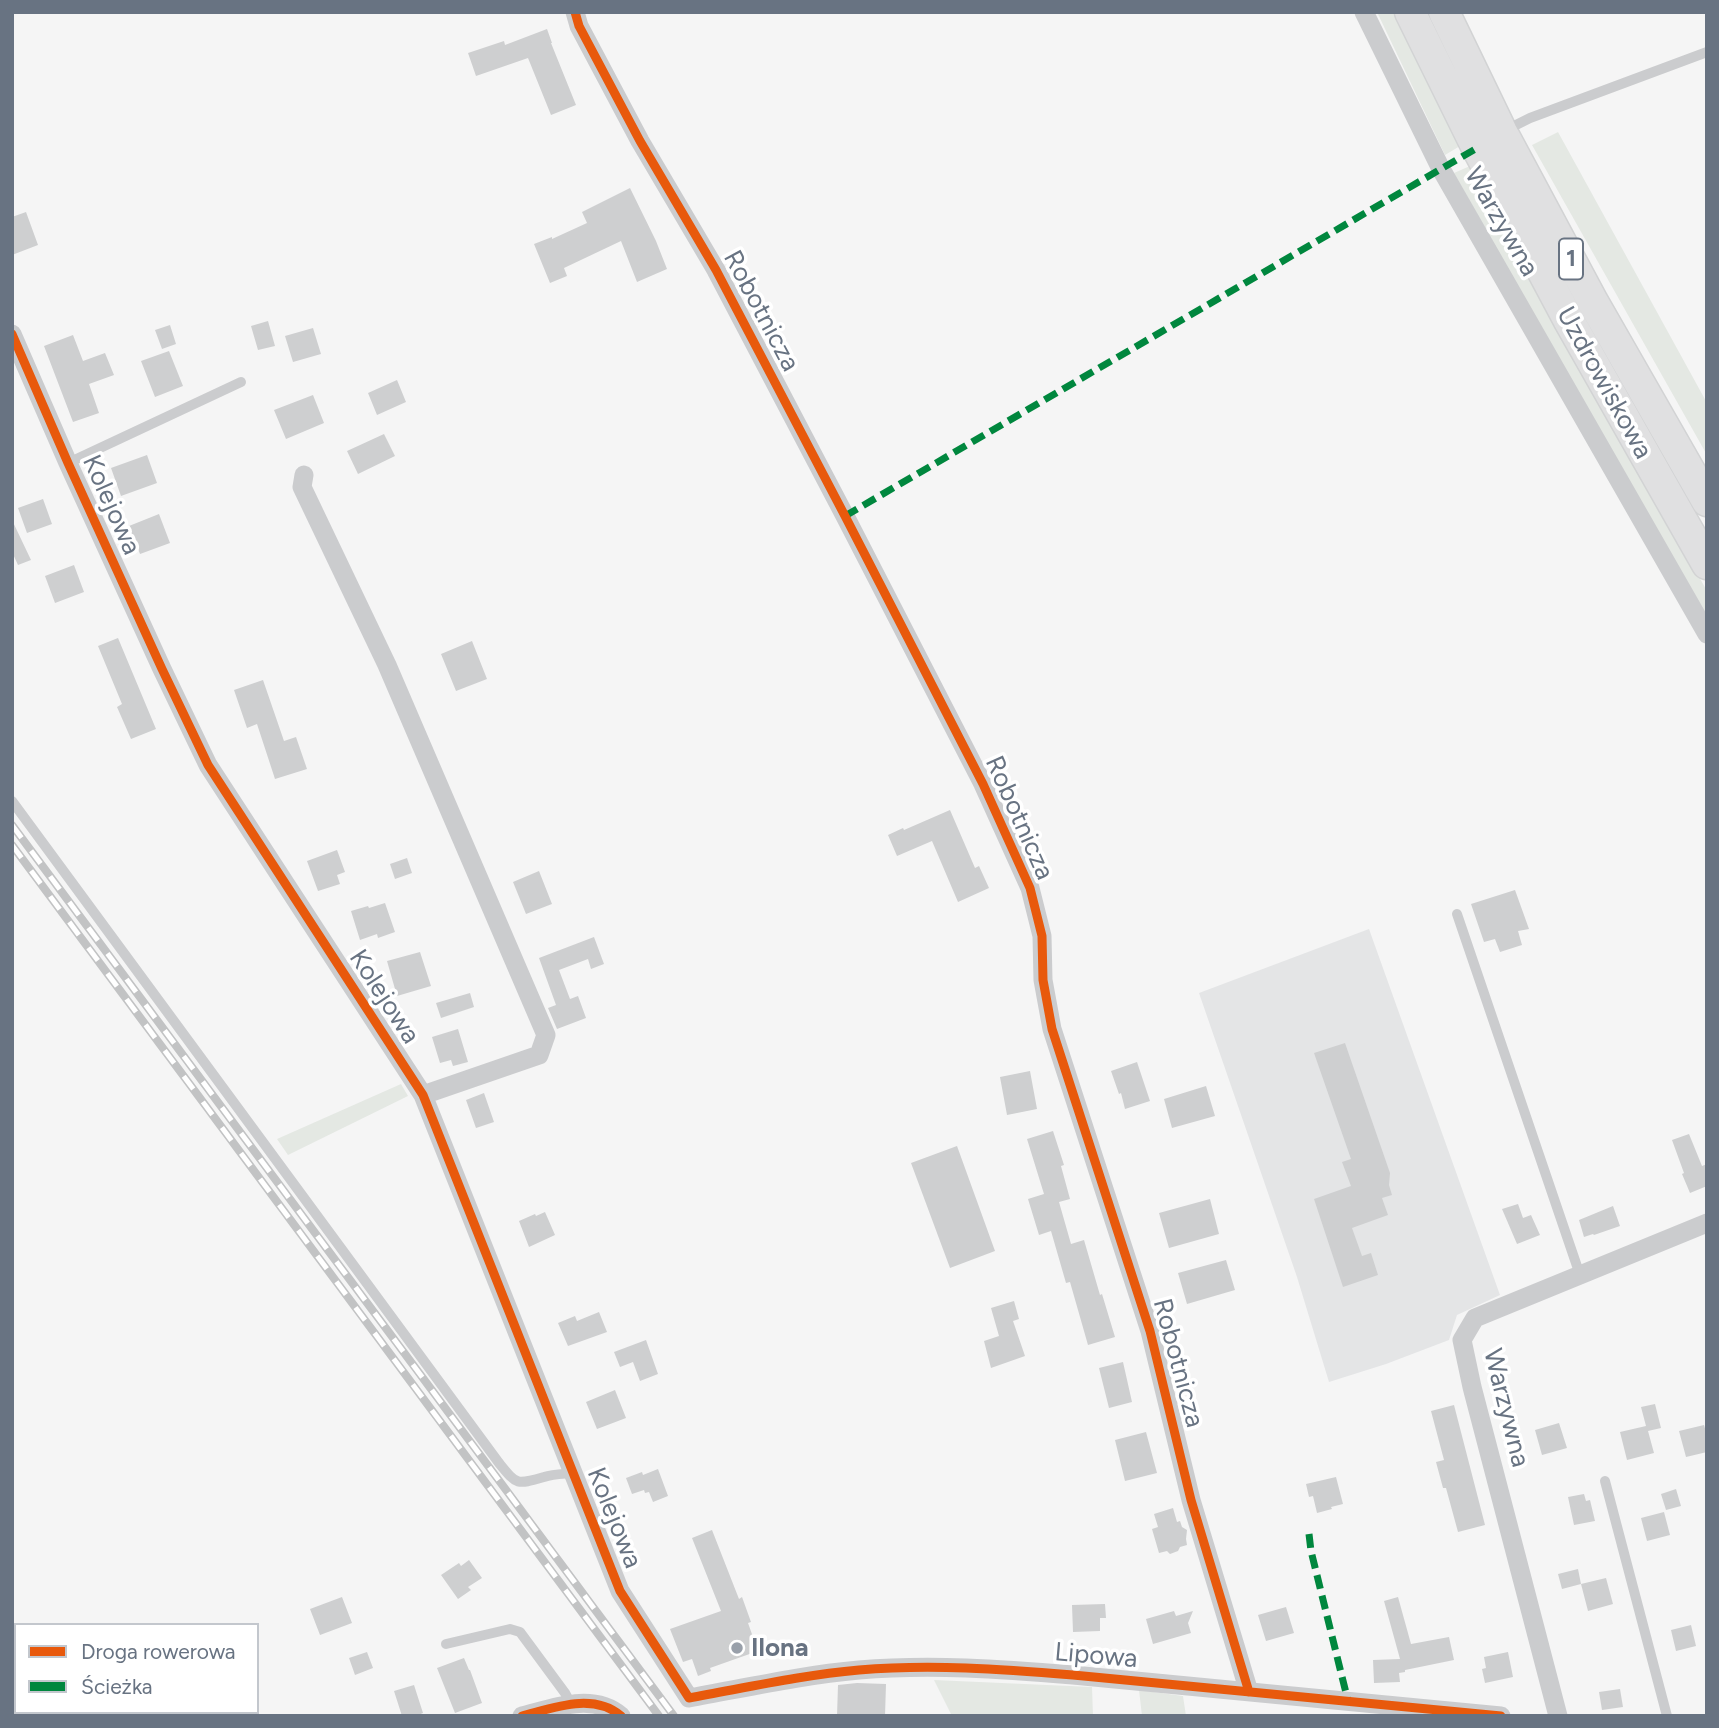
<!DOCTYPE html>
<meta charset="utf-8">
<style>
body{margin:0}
#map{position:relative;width:1719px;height:1728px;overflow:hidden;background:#f5f5f5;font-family:Figtree,sans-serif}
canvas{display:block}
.frame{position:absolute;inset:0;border:14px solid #687382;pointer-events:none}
.legend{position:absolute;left:14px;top:1623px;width:245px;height:91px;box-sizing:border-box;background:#fff;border:2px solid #c3c7cd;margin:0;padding:9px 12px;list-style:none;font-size:21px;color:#687382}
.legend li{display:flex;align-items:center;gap:14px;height:35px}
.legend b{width:35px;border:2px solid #c3c7cd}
</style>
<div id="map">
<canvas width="1719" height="1728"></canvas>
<div class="frame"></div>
<ul class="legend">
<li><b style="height:9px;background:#e8590c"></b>Droga rowerowa</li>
<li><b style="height:9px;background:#00873e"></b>Ścieżka</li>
</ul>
</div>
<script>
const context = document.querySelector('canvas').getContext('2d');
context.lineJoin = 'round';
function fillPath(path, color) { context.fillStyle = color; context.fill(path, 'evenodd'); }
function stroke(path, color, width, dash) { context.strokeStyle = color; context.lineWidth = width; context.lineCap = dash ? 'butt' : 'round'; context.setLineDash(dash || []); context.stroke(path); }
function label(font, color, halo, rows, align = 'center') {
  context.font = font + ' Figtree,sans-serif'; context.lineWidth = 7; context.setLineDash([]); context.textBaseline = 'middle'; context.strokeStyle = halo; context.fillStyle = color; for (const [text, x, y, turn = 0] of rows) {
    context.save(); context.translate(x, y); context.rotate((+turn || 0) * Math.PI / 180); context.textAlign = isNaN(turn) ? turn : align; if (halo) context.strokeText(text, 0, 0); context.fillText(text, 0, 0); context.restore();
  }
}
fillPath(new Path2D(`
 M1369,929L1500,1295L1457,1315L1449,1340L1386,1364L1329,1382L1297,1277L1199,993Z`), '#e4e5e6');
fillPath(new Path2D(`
 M1377,12H1398L1460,146L1445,155Z
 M1558,132L1707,403V455L1532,145Z
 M1470,166L1505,232L1707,591V621L1454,173Z
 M401,1084L408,1096L288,1155L277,1139Z
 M934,1680L1092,1687L1093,1716H952Z
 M1139,1690L1183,1696L1186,1716H1142Z`), '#e4e8e3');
fillPath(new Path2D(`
 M547,29L552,43H551L576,105L551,115L528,58L476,76L468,53L504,41L505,45Z
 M630,188L656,241L667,269L637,282L621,241L564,268L567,276L550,283L534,244L552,237V239L587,223L582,212Z
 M26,212L38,245L12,255V217Z
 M268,321L275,346L258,350L251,326Z
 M170,325L176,344L162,349L155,330Z
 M313,328L321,354L293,362L285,336Z
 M73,335L83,361L105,353L114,375L89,384L99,413L73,422L44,346Z
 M169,351L183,386L155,397L141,361Z
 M397,380L406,402L377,415L368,393Z
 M313,395L324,423L286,439L274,410Z
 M384,434L395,456L358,474L347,451Z
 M147,455L157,483L121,496L111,468Z
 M43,499L52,524L27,533L18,508Z
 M159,514L170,543L140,554L129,526Z
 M12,520L31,560L18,565L12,552Z
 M74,565L84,592L55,603L45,576Z
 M118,638L156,729L131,739L117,707L122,704L98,646Z
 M472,641L487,679L456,691L441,654Z
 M263,680L284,741L296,737L307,769L275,779L257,724L247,728L234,690Z
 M950,810L975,868L979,866L989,888L958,902L932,841L897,856L888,835L903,828L904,830Z
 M337,850L345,872L337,875L340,884L318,891L307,861Z
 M407,858L412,873L395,879L390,864Z
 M539,871L552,904L526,914L513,882Z
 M1515,890L1529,929L1518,931L1522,945L1500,952L1495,939L1484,942L1471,904Z
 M385,903L395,932L378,938L377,934L360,940L351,911L368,906L369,908Z
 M594,937L604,964L591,969L588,959L559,970L570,999L578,996L586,1018L557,1029L548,1008L556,1005L539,958Z
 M420,952L431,986L397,996L387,961Z
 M470,993L474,1007L441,1018L436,1003Z
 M458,1029L468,1062L453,1066L451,1060L440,1063L432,1037Z
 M1345,1043L1390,1173L1389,1185L1392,1195L1382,1198L1388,1215L1352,1228L1362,1256L1371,1253L1378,1275L1343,1287L1314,1199L1351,1186L1342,1162L1351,1159L1314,1053Z
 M1137,1062L1150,1101L1125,1109L1121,1093L1119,1094L1111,1071Z
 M1030,1071L1037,1109L1007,1115L1000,1077Z
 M1206,1086L1215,1116L1172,1128L1164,1099Z
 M484,1093L494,1122L476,1128L466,1100Z
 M1053,1131L1064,1165L1061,1166L1070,1199L1059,1202L1071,1244L1084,1240L1100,1295L1102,1294L1115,1337L1088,1345L1070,1282L1066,1283L1051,1231L1039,1235L1028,1199L1044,1194L1027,1139Z
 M1689,1134L1702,1166L1707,1164V1186L1690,1193L1682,1174L1684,1173L1672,1140Z
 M957,1146L995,1251L950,1268L911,1163Z
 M1210,1199L1219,1234L1169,1248L1159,1213Z
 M1518,1204L1523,1218L1531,1215L1540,1235L1517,1244L1502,1209Z
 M1613,1206L1620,1226L1594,1235L1593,1234L1584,1237L1579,1220Z
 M545,1212L555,1235L529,1247L519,1221L535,1214L536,1216Z
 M1226,1260L1235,1290L1187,1304L1178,1273Z
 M1014,1301L1019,1319L1013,1321L1025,1356L991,1368L984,1341L999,1336L991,1308Z
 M599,1312L607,1332L568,1346L558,1323L575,1316L577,1321Z
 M646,1340L658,1374L640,1381L633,1362L620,1367L614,1352Z
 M1123,1362L1132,1402L1109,1408L1099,1368Z
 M615,1390L626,1418L597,1429L586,1402Z
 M1655,1404L1661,1428L1648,1431L1654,1453L1627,1460L1620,1432L1646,1426L1641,1407Z
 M1454,1405L1485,1525L1458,1532L1446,1488H1443L1436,1462L1444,1460L1431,1411Z
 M1559,1423L1567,1448L1542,1455L1535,1430Z
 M1704,1425L1707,1435V1452L1686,1457L1679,1431Z
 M1146,1432L1157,1473L1125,1481L1115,1440Z
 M658,1469L668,1496L653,1502L649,1492L645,1493L644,1490L632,1494L626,1478L642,1472L643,1475Z
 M1336,1477L1343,1504L1331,1507L1332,1509L1317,1513L1313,1496L1309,1497L1306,1484Z
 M1676,1489L1681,1506L1666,1510L1661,1494Z
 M1584,1494L1586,1501L1590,1500L1595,1521L1574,1525L1568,1497Z
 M1173,1508L1177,1522L1180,1521L1182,1527L1187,1530L1186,1539L1187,1545L1180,1547L1178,1551L1170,1554L1167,1551L1159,1553L1152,1529L1158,1527L1154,1514Z
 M1664,1512L1670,1535L1647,1541L1641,1518Z
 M712,1530L739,1599L742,1597L751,1622L748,1623L758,1651L710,1668L711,1671L698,1676L692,1659L683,1662L670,1629L721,1611L692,1538Z
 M469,1560L482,1578L468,1587L471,1590L458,1599L441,1575L459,1563L461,1566Z
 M1578,1569L1581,1584L1562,1589L1558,1574Z
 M1606,1578L1613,1604L1588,1611L1581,1584Z
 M342,1597L352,1623L320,1635L310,1609Z
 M1398,1597L1411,1644L1449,1637L1454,1660L1405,1670V1672L1399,1673L1400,1682L1374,1683L1373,1660L1400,1659L1384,1601Z
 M1105,1604L1106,1618H1100V1631L1073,1632L1072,1605Z
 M1286,1607L1294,1633L1266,1641L1258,1615Z
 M1174,1611L1176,1616L1193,1611L1188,1623L1191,1633L1153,1644L1146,1619Z
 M1691,1625L1696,1646L1676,1651L1671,1630Z
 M367,1652L373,1668L355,1675L349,1658Z
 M1508,1652L1513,1677L1485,1683L1482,1669L1486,1668L1484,1657Z
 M464,1658L469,1670H470L482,1703L455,1713L437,1668Z
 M857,1683L886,1684L885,1716H837L838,1685Z
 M414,1685L423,1713L416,1716H402L394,1691Z
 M1620,1689L1623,1707L1602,1710L1599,1692Z`), '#cecfd0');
const primary = new Path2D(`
 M1410,12L1477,148L1568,319L1707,564
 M1444,12L1502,132L1593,302L1707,501`);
stroke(primary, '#d2d3d4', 33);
stroke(new Path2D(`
 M1506,130L1530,118L1707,52
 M68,463L241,382
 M12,801L499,1463C517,1485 516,1485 544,1477C553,1474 563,1474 573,1473
 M1457,914L1580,1275
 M1605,1481L1667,1716
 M446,1644L510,1629L520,1632L565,1693L571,1704`), '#cbccce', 10);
stroke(new Path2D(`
 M575,12L579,26L640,141L716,270L845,516L983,784L1030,888L1042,936L1043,980L1052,1029L1150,1331L1191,1500L1249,1692
 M1364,12L1441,169L1707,634
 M12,334L68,463L162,669L208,765L423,1095L620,1591L689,1698C745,1688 802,1675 859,1670C930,1664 1002,1669 1073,1675L1501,1716
 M304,475L302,487L387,665L546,1035L539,1055L423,1095
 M522,1716C553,1708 593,1692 621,1716
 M1558,1716L1472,1387L1462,1340L1475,1318L1707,1223`), '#cbccce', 19);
stroke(primary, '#e0e0e1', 30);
const rail = new Path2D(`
 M12,825L674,1716
 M12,845L659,1716`);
stroke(rail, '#c2c3c4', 8);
stroke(rail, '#fff', 5, [16]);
stroke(new Path2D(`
 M845,516L1477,148
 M1309,1534L1311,1551L1348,1701`), '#00873e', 7, [14, 7]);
stroke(new Path2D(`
 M575,12L579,26L640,141L716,270L845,516L983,784L1030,888L1042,936L1043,980L1052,1029L1150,1331L1191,1500L1249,1692
 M12,334L68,463L162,669L208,765L423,1095L620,1591L689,1698C745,1688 802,1675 859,1670C930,1664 1002,1669 1073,1675L1501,1716
 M522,1716C553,1708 593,1692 621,1716`), '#e8590c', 9);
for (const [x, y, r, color] of [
 [737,1648,7,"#99a0aa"]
]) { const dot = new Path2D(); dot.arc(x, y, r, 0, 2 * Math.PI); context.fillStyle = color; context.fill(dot); stroke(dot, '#fff', 2.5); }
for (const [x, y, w] of [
 [1571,259,24]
]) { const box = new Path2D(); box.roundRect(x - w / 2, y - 20.5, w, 41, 5); context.fillStyle = '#fff'; context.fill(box); stroke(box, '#687382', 2); }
label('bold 24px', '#687382', null, [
 ["1",1571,259]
]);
label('26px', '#687382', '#fff', [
 ["Warzywna",1501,222,60],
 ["Robotnicza",761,311,62],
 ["Uzdrowiskowa",1604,383,61],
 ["Kolejowa",111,505,66],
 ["Robotnicza",1019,818,66],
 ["Kolejowa",384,997,57],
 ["Robotnicza",1178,1363,75],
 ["Warzywna",1506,1408,76],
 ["Kolejowa",614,1518,68],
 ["Lipowa",1096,1656,5]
]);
label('bold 26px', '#687382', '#fff', [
 ["Ilona",751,1648]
], 'left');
</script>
